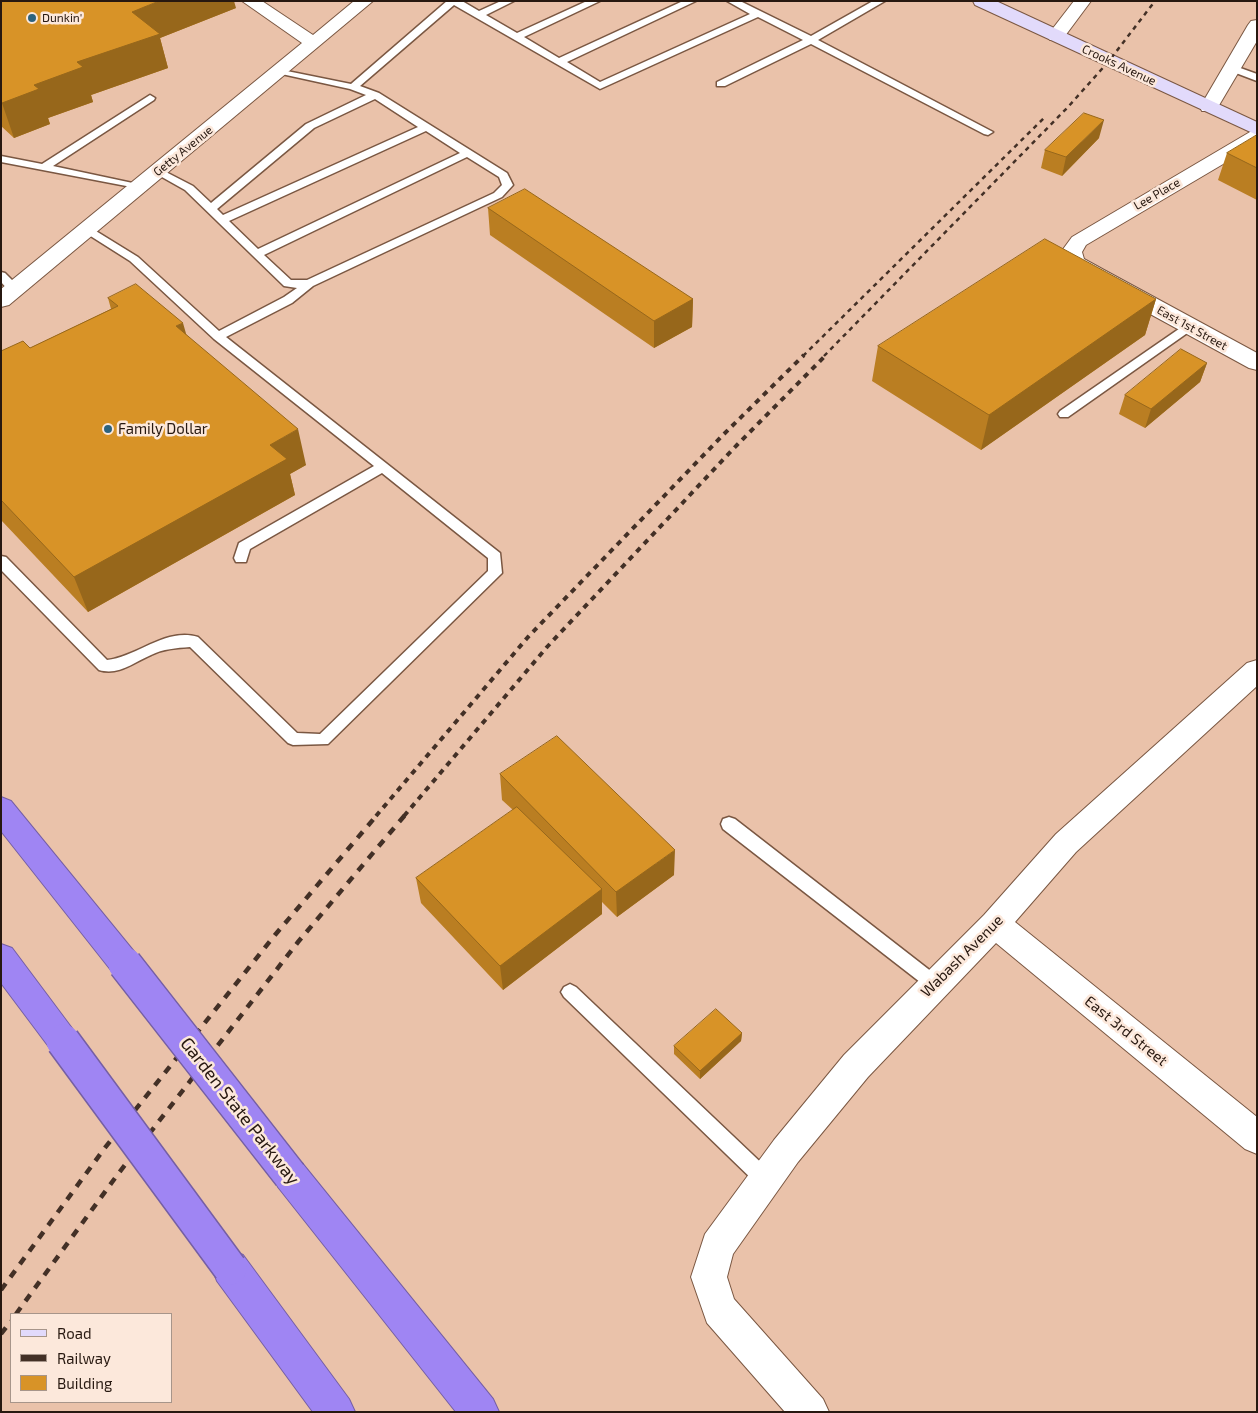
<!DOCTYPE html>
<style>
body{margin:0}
#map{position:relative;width:1258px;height:1413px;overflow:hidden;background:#eac2aa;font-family:"Exo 2",sans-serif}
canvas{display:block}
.frame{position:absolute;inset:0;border:2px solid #271810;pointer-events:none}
.legend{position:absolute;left:10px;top:1313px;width:162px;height:90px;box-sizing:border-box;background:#fce8db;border:1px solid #a7958a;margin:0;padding:6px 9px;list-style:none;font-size:15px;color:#271810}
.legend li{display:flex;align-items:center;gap:10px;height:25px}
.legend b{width:25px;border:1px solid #a7958a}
</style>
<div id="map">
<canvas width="1258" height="1413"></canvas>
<div class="frame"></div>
<ul class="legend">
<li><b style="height:6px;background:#e2dafb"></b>Road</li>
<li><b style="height:6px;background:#433026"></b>Railway</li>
<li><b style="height:14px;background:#d89327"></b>Building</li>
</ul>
</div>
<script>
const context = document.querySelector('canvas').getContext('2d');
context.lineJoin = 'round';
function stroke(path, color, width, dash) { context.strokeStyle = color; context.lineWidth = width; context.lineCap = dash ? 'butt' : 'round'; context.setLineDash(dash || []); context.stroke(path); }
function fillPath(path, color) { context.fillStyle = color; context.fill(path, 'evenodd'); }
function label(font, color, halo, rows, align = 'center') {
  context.font = font + ' "Exo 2",sans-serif'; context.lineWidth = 5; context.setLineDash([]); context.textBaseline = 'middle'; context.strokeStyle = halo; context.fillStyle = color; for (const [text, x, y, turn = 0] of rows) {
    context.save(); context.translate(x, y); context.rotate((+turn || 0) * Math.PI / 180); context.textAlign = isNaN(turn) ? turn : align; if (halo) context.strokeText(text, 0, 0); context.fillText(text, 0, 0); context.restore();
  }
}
const lane = new Path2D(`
 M447,1H462L479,11L501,1H514L486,15L517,33L587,1H600L524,37L559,58L683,1H696L567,62L600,82L750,14L727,1H740L811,36L873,1H885L818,40L993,132L988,135L984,134L811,44L725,86H717V82L803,40L758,17L600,89L454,5L360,86L379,93L507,173L513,185L502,197L313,286L292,303L226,337L500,553L502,573L328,744L293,745L288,743L190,647C176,648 163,649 151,655C134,662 119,676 99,670L1,570V556L6,557L107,660C137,657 166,627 198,637L297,733L320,734L488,571V558L382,473L250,549L246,562H236L234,558L239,543L374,466L214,339L130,261L81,230L87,227L91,228L138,257L219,331L284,297L297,288L284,286L185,190L153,172L158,169L162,170L193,186L211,203L306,124L366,95L350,89L277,73V69L351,84ZM375,99L418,127L223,215L217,209L314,128ZM426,131L460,153L258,249L229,221ZM467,157L499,177L502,185L494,193L307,280H291L264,255Z
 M1232,65L1257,74V81L1228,70L1227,68Z
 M150,95L155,98L154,100L53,166L142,185V189L1,162V156L42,164Z
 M1,272L5,273L18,286V292H10L1,282Z
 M1189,322L1195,326L1193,329L1068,417H1060L1058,414L1060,411Z
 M729,817L735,819L941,979L944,984L941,989L935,992L929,989L723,829L721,824L723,819Z
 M570,984L576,987L772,1173L774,1179L772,1185L765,1188L758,1185L564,997L561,992L564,987Z`);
const street = new Path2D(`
 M242,1H262L313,35L354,1H373L9,305L1,307V289L302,43Z
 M1074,1H1091L1062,40H1050L1047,36Z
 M1257,20V41L1218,107L1216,111H1202L1200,107L1248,25L1251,21Z
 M1257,130V144L1086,245L1082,252L1084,259L1104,270L1257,353V370L1249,368L1088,280L1068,266L1061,252L1072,237L1250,132Z
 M1257,660V686L1076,852L1015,922L1257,1117V1154L1245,1149L996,943L868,1077L798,1162L733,1254L727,1277L734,1299L823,1399L829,1412H785L707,1323L691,1277L705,1234L774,1140L844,1055L984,915L1056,834L1247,663Z`);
const secondary = new Path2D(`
 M973,1H996L1257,122V135L975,5Z`);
const highway = new Path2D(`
 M1,797L11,801L136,954L141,964L136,974L125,978L114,974L1,831Z
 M1,944L12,948L74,1031L79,1041L74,1051L63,1056L52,1051L1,983Z
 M290,1158L302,1163L493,1399L499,1412H456L278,1187L273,1175L278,1163Z
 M230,1250L243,1255L349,1399L355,1412H313L217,1281L212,1268L217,1255Z`);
stroke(lane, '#7a5742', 3);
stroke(street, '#7a5742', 2);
stroke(secondary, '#7a5742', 2);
stroke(highway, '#755fa4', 2);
fillPath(lane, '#fff');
fillPath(street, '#fff');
fillPath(secondary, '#e2dafb');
fillPath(highway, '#9f85f3');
stroke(new Path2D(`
 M803,356L1046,116
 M824,356L1068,107L1109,61L1155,1`), '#433026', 2.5, [4.5, 4.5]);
stroke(new Path2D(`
 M376,816L528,637L722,436L804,355
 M404,816L547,647L736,446L826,355`), '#433026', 4, [5.5, 5.5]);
stroke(new Path2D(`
 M1,1290L104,1149L275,935L377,815
 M16,1314L118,1174L298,942L405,815
 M1,1334L11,1321`), '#433026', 4.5, [8, 8]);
const highwayBridge = new Path2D(`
 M125,964L290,1175
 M63,1041L230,1268`);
stroke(highwayBridge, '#755fa4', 36, []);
stroke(highwayBridge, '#9f85f3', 33);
fillPath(new Path2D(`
 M1,1L236,8L160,38L168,68L91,95L93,102L48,118L50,124L14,138L1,126Z
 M1257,135V200L1218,180L1227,153Z
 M1099,138L1062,176L1041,168L1045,150Z
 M488,208L693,299L692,327L654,348L490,235Z
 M108,298L186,335L306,465L290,474L295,495L88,612L1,520V351L30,348L111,309Z
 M1156,299L1145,335L981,450L872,381L878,346Z
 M1207,363L1200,382L1145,428L1119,414L1125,395Z
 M500,774L674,875L617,917L602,902V914L503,990L421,903L416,878L513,810L502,800Z
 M742,1033L741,1041L700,1079L674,1054V1046Z`), '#ba7e22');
fillPath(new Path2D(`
 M159,1H234L236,8L160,38L168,68L91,95L93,102L48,118L50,124L14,138L2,103L34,85L77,62L132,12Z
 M1104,120L1099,138L1062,176L1066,157Z
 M693,299L692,327L654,348V321Z
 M1156,299L1145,335L981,450L989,415Z
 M183,323L193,358L176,326Z
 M1207,363L1200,382L1145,428L1151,409Z
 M298,429L306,465L290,474L295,495L88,612L74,577L270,445Z
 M675,850L674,875L617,917L616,892Z
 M602,889V914L503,990L500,966Z
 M742,1033L741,1041L700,1079V1071Z`), '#97671b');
const building = new Path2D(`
 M1,1H159L132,12L160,34L77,62L83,67L34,85L39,89L2,103L1,102Z
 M1084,113L1104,120L1066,157L1045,150Z
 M1257,135V168L1227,153Z
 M525,189L693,299L654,321L488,208Z
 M1045,239L1156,299L989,415L878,346Z
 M136,284L183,323L176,326L298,429L270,445L287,459L74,577L1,500V351L23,341L30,348L118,306L108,298Z
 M1181,349L1207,363L1151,409L1125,395Z
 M557,736L675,850L616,892L500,774Z
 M517,807L602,889L500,966L416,878Z
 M716,1009L742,1033L700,1071L674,1046Z`);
fillPath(building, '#d89327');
stroke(building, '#97671b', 1);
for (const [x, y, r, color] of [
 [32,18,5,"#2d637e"],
 [108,429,5,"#2d637e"]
]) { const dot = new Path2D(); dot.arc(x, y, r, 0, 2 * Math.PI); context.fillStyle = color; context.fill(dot); stroke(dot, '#fce8db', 2); }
label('12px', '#271810', '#fce8db', [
 ["Dunkin'",42,18]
], 'left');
label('12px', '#271810', '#fce8db', [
 ["Crooks Avenue",1119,65,25],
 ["Getty Avenue",183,151,-39],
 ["Lee Place",1157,194,-30],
 ["East 1st Street",1192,328,29]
]);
label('15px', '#271810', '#fce8db', [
 ["Family Dollar",118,429]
], 'left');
label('15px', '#271810', '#fce8db', [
 ["Wabash Avenue",962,956,-45],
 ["East 3rd Street",1126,1031,39]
]);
label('18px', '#271810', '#fce8db', [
 ["Garden State Parkway",240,1111,52]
]);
</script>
